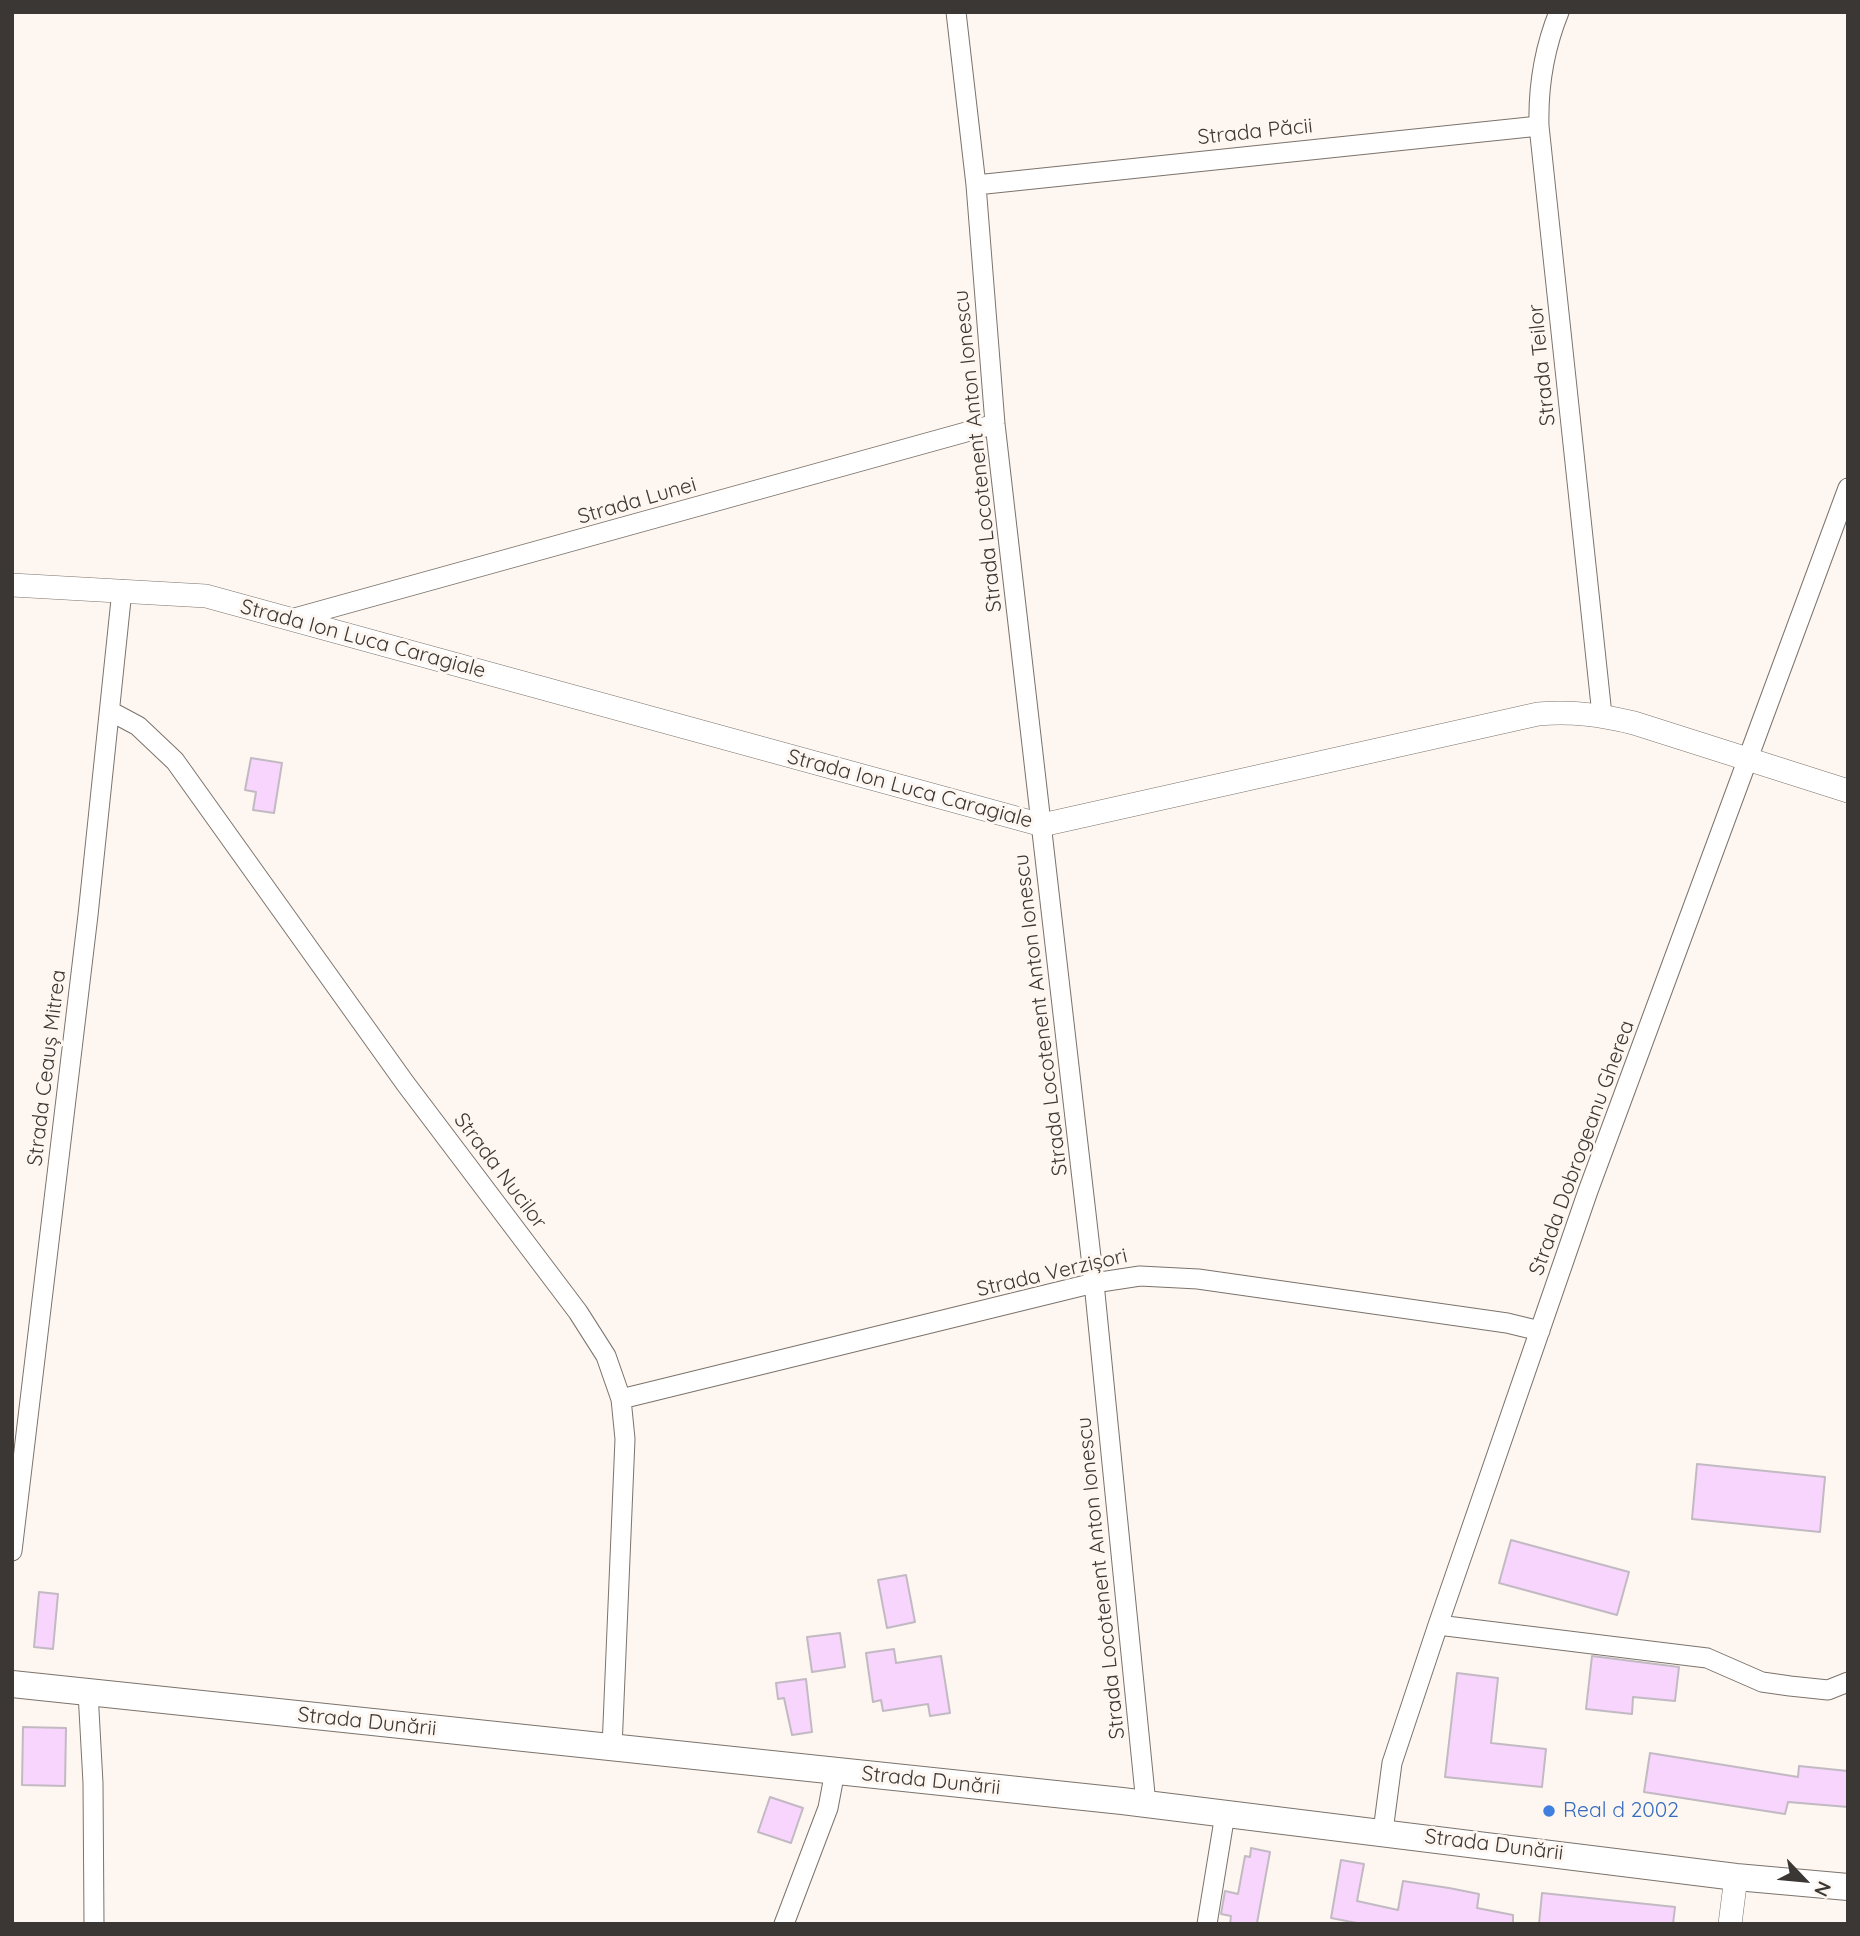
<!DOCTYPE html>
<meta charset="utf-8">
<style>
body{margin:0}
#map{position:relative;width:1860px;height:1936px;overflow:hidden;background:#fef6f0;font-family:Quicksand,sans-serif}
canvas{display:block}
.frame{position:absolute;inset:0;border:14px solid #3b3734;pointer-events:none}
.north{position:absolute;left:1769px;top:1845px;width:70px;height:70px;-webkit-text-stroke:5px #fef6f0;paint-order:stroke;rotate:116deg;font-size:19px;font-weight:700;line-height:28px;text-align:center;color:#3b3734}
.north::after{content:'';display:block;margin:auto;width:24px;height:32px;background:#3b3734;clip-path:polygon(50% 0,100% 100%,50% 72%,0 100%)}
</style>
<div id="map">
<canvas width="1860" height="1936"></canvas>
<div class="frame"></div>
<div class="north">N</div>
</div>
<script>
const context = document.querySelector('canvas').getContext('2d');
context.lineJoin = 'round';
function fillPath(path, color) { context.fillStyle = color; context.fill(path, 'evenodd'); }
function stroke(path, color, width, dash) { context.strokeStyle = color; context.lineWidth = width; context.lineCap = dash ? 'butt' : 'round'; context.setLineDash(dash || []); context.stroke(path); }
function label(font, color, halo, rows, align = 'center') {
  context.font = font + ' Quicksand,sans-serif'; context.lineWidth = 6; context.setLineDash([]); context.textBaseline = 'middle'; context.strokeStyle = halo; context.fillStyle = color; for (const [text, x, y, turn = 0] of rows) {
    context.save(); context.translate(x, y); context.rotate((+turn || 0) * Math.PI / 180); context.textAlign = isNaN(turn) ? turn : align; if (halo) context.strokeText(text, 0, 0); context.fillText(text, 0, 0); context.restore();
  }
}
const building = new Path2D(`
 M251,758L282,763L274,813L253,810L256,792L245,790Z
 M1697,1464L1825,1477L1820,1532L1692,1519Z
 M1511,1540L1629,1572L1617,1615L1499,1583Z
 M906,1575L915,1622L887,1628L878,1580Z
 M39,1592L58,1594L53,1649L34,1647Z
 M840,1633L845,1667L812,1672L807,1637Z
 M894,1649L896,1663L941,1656L950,1713L930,1716L928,1704L883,1711L881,1700L873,1702L866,1653Z
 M1592,1656L1679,1667L1675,1701L1633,1697L1632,1714L1586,1709Z
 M1457,1673L1498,1678L1491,1743L1546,1749L1542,1787L1445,1777Z
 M806,1679L812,1732L792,1735L784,1698L778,1699L776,1683Z
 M23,1727L66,1728L65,1786L22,1785Z
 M1650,1753L1798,1777L1799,1766L1848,1771V1807L1788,1802L1785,1814L1644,1792Z
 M770,1797L803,1808L791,1843L758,1832Z
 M1251,1848L1270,1852L1257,1923L1230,1924L1231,1916L1221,1914L1225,1891L1238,1894L1245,1856L1250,1857Z
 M1341,1860L1364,1864L1357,1901L1398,1910L1403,1881L1449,1888L1479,1894L1477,1908L1513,1915V1924H1362L1331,1918Z
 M1542,1893L1675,1907L1673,1924H1539Z`);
fillPath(building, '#f7d5fc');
stroke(building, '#c2bac3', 2);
const minor = new Path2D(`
 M956,12L976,185L995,424L1094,1283L1146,1804
 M1559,12C1544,49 1538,87 1539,126L1602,715
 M976,185L1539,126
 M291,619L995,424
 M110,711L138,726L175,761L405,1083L578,1312L606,1356L621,1399L625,1439L612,1748
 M621,1399L1094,1283L1140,1276L1198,1279L1507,1323L1540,1331
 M12,1551L88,915L122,590
 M1438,1625L1707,1658L1762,1682L1790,1686L1828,1690L1848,1682
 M88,1692L93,1783L94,1924
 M1383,1831L1392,1763L1438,1625L1588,1191L1848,488
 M784,1924L828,1808L835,1771
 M1207,1924L1225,1814`);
const tertiary = new Path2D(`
 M12,585L206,596L1042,825L1538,714C1572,711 1601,715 1634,723L1848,791
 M1730,1924L1736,1877`);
const secondary = new Path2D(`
 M12,1684L1122,1801L1736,1877L1848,1887`);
stroke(minor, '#7b736c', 21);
stroke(tertiary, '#7b736c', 24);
stroke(secondary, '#7b736c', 28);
stroke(minor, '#fff', 19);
stroke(tertiary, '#fff', 23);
stroke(secondary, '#fff', 26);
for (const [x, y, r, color] of [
 [1549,1811,7,"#3f7fe0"]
]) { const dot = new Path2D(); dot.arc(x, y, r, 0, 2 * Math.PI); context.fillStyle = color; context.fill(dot); stroke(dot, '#fef6f0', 2.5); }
label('21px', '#3b3734', '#fef6f0', [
 ["Strada Păcii",1255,132,-6],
 ["Strada Teilor",1542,365,-96],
 ["Strada Locotenent Anton Ionescu",978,451,-96],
 ["Strada Lunei",637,501,-16],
 ["Strada Ion Luca Caragiale",363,639,15],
 ["Strada Ion Luca Caragiale",910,789,15],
 ["Strada Locotenent Anton Ionescu",1041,1015,-97],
 ["Strada Ceauș Mitrea",47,1068,-83],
 ["Strada Dobrogeanu Gherea",1582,1148,-70],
 ["Strada Nucilor",500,1171,53],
 ["Strada Verzișori",1052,1273,-13],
 ["Strada Locotenent Anton Ionescu",1101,1578,-96],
 ["Strada Dunării",367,1722,6],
 ["Strada Dunării",931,1781,6],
 ["Strada Dunării",1494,1845,7]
]);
label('21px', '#366cbe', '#fef6f0', [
 ["Real d 2002",1563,1811]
], 'left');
</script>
